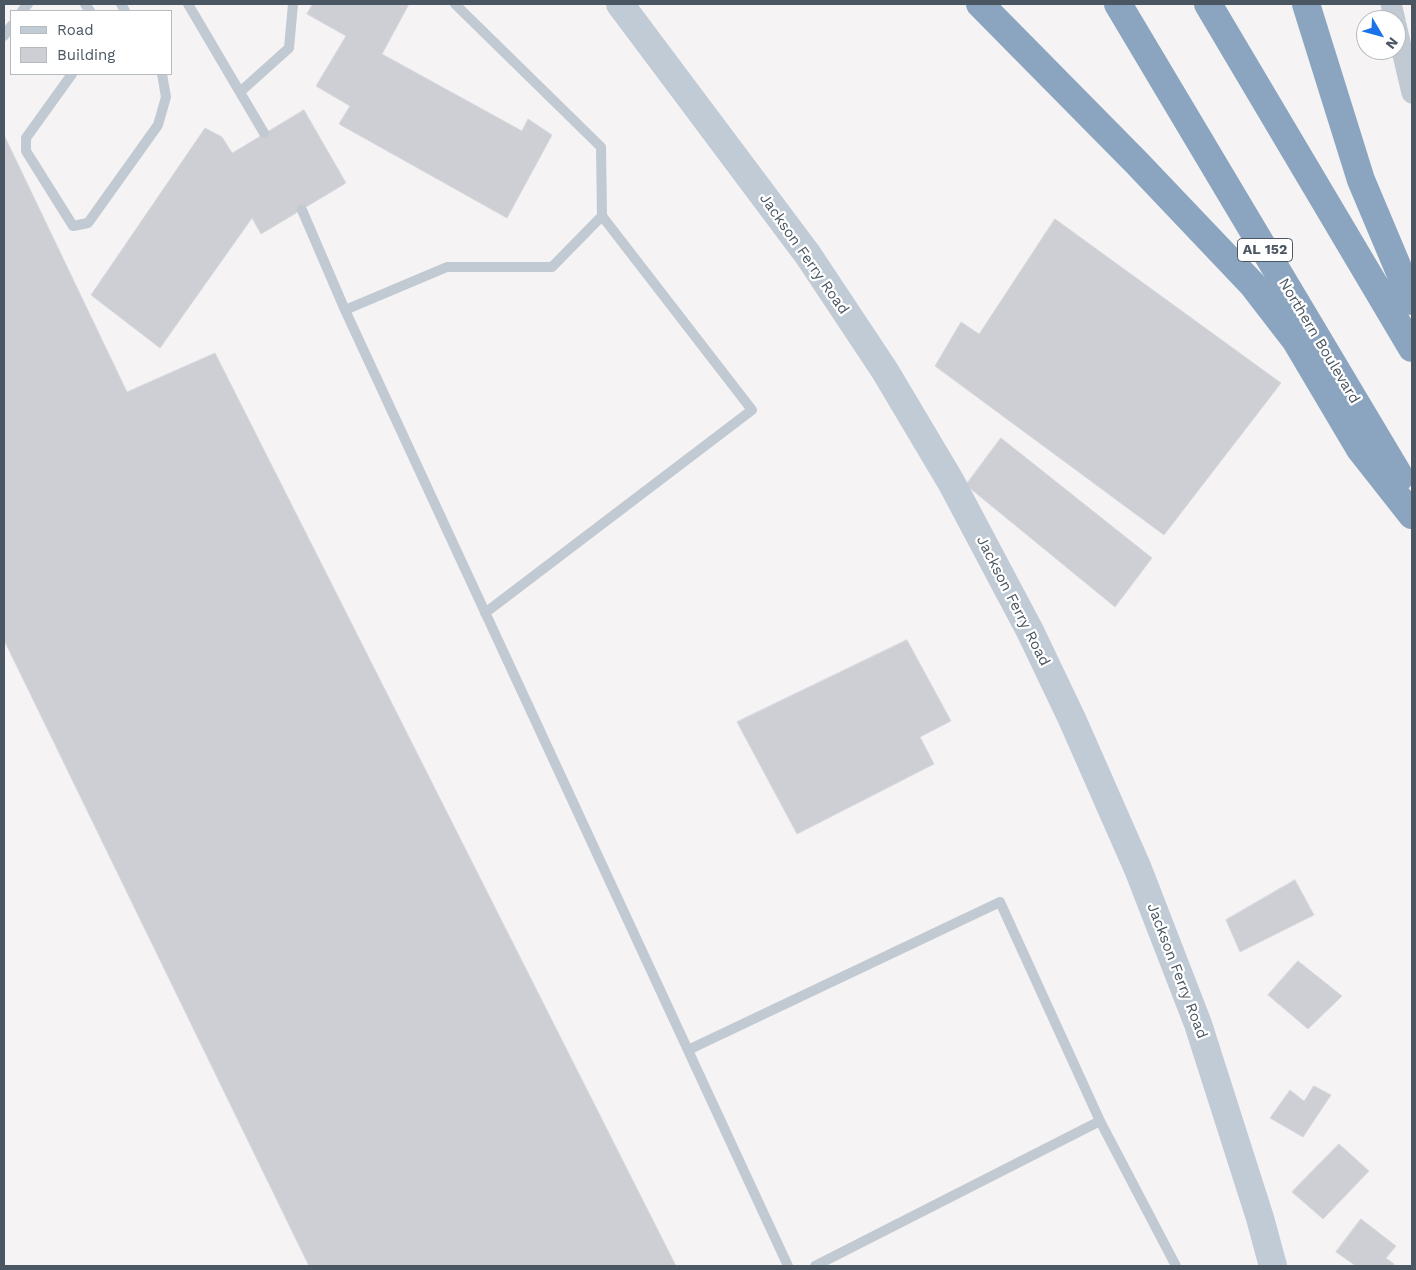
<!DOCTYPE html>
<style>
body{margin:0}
#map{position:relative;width:1416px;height:1270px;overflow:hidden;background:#f5f3f3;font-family:"Work Sans",sans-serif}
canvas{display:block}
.frame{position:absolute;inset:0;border:5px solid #4a5661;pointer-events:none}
.legend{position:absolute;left:10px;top:10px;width:162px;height:65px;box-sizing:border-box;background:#fff;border:1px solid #b7bbc0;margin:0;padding:6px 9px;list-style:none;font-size:15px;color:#4a5661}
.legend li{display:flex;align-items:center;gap:10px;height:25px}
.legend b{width:25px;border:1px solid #b7bbc0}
.north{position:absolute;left:1356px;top:10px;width:50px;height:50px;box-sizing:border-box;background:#fff;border:1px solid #b7bbc0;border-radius:50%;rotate:127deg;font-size:14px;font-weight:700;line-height:20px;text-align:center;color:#4a5661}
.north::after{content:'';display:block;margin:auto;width:18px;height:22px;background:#1a73e8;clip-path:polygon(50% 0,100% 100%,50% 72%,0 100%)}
</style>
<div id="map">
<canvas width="1416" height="1270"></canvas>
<div class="frame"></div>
<ul class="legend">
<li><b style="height:6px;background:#c1cbd6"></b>Road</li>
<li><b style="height:14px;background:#cdcfd5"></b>Building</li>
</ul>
<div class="north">N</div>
</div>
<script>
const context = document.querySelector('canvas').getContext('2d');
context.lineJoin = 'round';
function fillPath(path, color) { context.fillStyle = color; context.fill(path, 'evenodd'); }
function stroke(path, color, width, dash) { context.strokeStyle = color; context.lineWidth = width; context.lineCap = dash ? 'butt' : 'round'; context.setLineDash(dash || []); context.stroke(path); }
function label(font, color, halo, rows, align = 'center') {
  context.font = font + ' "Work Sans",sans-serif'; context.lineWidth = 4.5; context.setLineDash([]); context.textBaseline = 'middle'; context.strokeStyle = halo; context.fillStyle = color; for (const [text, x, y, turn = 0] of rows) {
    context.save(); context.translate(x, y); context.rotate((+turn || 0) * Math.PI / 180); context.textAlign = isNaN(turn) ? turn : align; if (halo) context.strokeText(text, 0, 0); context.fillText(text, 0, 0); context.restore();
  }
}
const building = new Path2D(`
 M313,4H409L382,54L522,131L528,119L552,135L507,218L339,124L350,106L316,86L346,36L307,14Z
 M304,110L346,183L261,234L252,218L160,348L91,295L205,128L222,137L232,153Z
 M4,135L127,392L215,353L676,1266H309L4,640Z
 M1055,219L1281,383L1164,535L935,366L961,322L979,334Z
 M1001,438L1152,558L1115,607L966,485Z
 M907,640L951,721L920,737L934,764L797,834L737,722Z
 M1295,880L1314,915L1240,952L1226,920Z
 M1298,961L1342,996L1308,1029L1268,995Z
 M1314,1086L1331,1095L1303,1137L1270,1118L1290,1090L1304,1101Z
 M1339,1144L1369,1171L1323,1219L1292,1192Z
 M1361,1219L1396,1246L1386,1258L1394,1264L1393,1266H1356L1336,1252Z`);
fillPath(building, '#cdcfd5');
stroke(building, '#d7d9de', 1);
stroke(new Path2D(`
 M85,4L90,11
 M121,4L125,11
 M188,4L264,133
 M22,11L28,4
 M4,36L11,26
 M72,74L26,138V151L73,226L88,223L158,125L166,97L162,74
 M240,92L289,48L293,4
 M302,210L345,310L788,1266
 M345,310L447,267H552L602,216L601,147L455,4
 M485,613L752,410L602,216
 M688,1050L1000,902L1100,1121L815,1266
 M1100,1121L1176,1266`), '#c1cad2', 10);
stroke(new Path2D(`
 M1391,4L1395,20
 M1396,25L1412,93`), '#c1cad2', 21);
stroke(new Path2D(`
 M620,4L808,255L885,371L951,482L1030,631L1072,719L1138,869L1198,1024L1260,1218L1273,1266`), '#c1cbd6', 28);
stroke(new Path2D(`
 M980,4L1136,162L1252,284L1296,341L1360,449L1412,515
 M1118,4L1400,477
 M1208,4L1412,348
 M1306,4L1361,180L1412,301`), '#8ba5c1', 28);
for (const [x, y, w] of [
 [1265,250,55]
]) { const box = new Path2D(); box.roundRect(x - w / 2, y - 11.5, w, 23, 4); context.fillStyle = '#fff'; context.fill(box); stroke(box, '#4a5661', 1); }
label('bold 14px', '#4a5661', null, [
 ["AL 152",1265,250]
]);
label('15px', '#4a5661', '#fff', [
 ["Jackson Ferry Road",804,254,55],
 ["Northern Boulevard",1319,341,59],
 ["Jackson Ferry Road",1013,601,63],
 ["Jackson Ferry Road",1177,971,69]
]);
</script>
